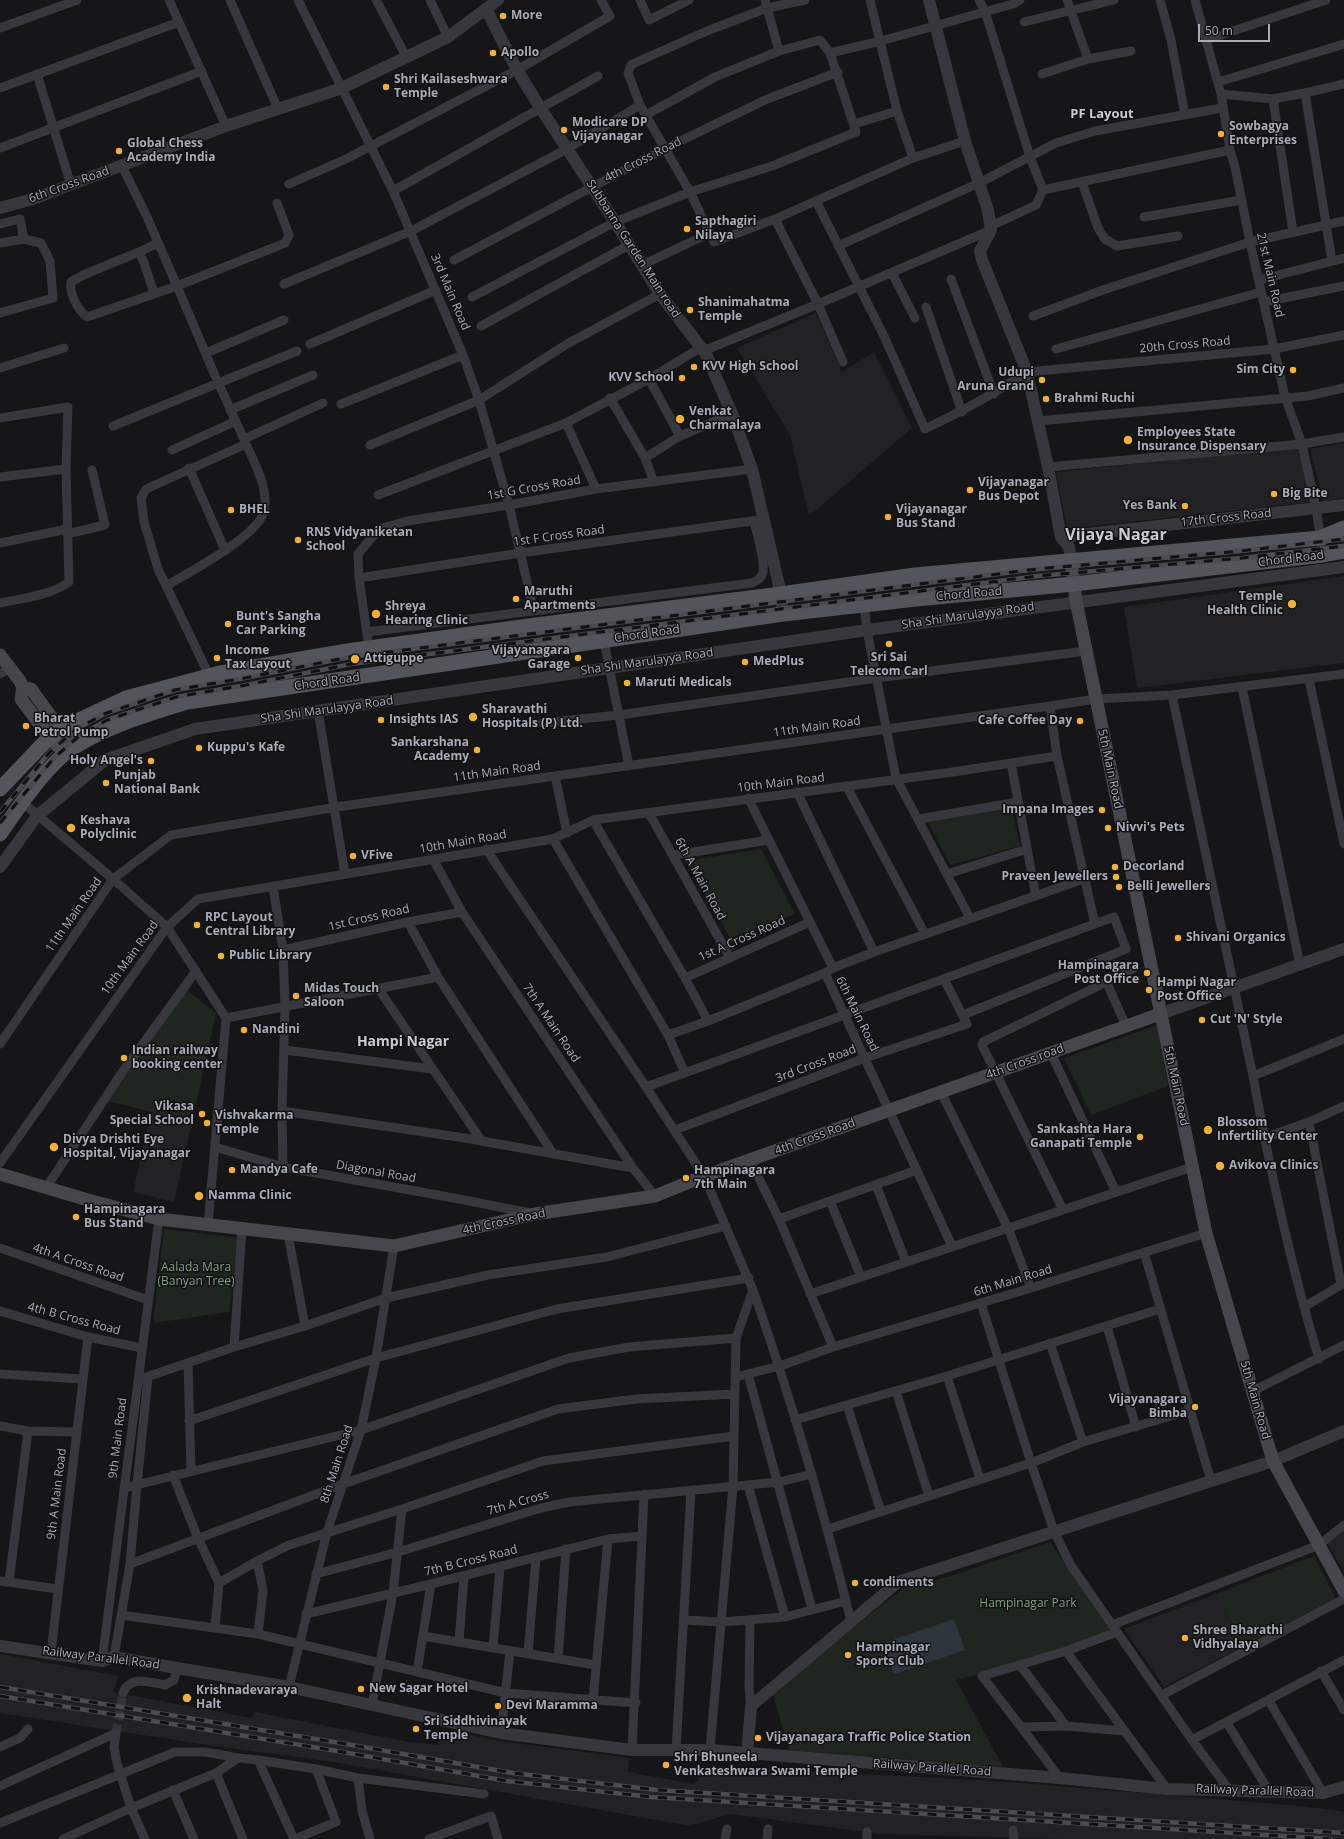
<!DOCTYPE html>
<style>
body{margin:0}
#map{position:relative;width:1344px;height:1839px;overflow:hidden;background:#161618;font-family:"Open Sans",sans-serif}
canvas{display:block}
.scale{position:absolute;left:1198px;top:24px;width:72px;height:18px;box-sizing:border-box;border:2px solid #a8adb8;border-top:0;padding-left:5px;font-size:12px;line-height:14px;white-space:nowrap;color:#a8adb8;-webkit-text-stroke:3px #111113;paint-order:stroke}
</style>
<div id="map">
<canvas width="1344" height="1839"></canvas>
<div class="scale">50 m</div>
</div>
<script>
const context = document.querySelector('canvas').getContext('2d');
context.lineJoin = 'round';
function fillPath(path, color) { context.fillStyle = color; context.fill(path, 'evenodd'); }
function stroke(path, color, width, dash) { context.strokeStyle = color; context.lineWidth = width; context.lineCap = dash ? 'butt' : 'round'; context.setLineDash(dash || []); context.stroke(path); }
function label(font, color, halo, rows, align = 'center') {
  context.font = font + ' "Open Sans",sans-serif'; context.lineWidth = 3; context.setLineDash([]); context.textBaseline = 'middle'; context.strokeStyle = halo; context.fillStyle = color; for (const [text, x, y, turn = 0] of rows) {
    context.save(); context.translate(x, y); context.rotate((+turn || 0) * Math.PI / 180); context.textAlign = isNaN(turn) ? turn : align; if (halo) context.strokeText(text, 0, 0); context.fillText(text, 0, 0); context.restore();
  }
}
fillPath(new Path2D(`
 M816,313L842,372L874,352L912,428L809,516L790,435L737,348Z
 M1344,443V498L1323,501L1310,449Z
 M1300,447L1311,502L1067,529L1056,472Z
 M1344,576V663L1137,688L1124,607Z
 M151,1111L192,1122L174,1202L133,1192Z
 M1344,1530V1572L1327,1543Z
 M1216,1594L1244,1646L1164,1687L1124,1629Z
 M0,1654L119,1676L113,1692L252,1718L255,1712L409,1742L438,1745L442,1730L500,1741L629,1758L628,1772L694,1784L710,1766L995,1781L1303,1806L1344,1812V1839H1061L881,1834L730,1814L690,1826L334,1762L201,1744L0,1713Z`), '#222225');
fillPath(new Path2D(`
 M1011,805L1020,846L950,865L927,820Z
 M761,849L795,914L730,938L686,861Z
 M185,989L216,1013L192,1122L108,1101Z
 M1157,1025L1168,1086L1091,1115L1064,1058Z
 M164,1229L239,1238L229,1312L153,1323Z
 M1050,1542L1112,1632L980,1674L956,1680L1003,1767L789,1750L772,1691L904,1588L951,1576Z
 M1314,1556L1336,1598L1244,1646L1216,1594Z`), '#1e261f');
fillPath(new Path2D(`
 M954,1619L965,1650L894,1674L883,1643Z`), '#2c353c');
stroke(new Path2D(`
 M116,1733L123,1693`), '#333438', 9, [9, 4.5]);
stroke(new Path2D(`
 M169,0L226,126
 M230,0L278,109
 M298,0L393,191L463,355L479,400L509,505L534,611
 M376,0L407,58
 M430,0L448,37
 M640,0L649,20L689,0
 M765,0L779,51
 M805,0L767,8L707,31L637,62L631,65L628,73L640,105L690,192L714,242L775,219L913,158L965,141
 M870,0L897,111L913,158
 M979,0L985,11L1030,157L1043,190L1036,205L991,226
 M1160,0L1171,40L1185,115
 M1195,0L1221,94L1230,150L1235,167L1250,242L1285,397L1302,444L1316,508L1323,555
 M1024,22L1114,0
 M0,28L77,0
 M1206,40L1326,0
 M830,53L881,41L1013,4L1020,0
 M1088,59L1131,51
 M37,74L71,185
 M1042,74L1088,59L1067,0
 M1218,82L1344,44
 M0,88L179,22
 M1305,93L1332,261
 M1221,94L1273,99L1305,93L1344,84
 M1273,99L1293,232
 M854,124L897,111
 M0,148L202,71
 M122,166L147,217L177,286L87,317C78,310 69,294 71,282L83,275L139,252
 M1082,182L1098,228L1105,239L1117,246L1178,236
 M289,184L346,159L517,70L610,16L601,0
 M1043,190L1230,150
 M393,191L598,76
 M816,201L884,336L925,429C961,412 994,394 1027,372L1274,349L1344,335
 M1144,217L1242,200
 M775,219L818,304L843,362
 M0,224L20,219L24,239
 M0,243L24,239L41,243L50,261L53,298L0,313
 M838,246L979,183L1056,143L1095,131L1222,108
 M454,260L666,148L765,100L838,72
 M642,265L710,233
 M892,273L915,318
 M951,279L994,394
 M1259,280L1344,258
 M284,284L411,231L567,149L640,105
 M154,293L144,263L139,252L158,243
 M472,297L615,222L690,192L772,166L856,132L830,53L820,40L779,51L715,77L646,115
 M1264,302L1344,286
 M926,307L962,412
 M1033,316L1103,290L1250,242L1344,221
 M481,326L629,245
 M310,344L436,290
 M1056,349L1261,292
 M703,351L818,304L991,230
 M206,353L284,320
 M0,368L64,348
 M649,379L680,436L645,458L654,482
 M610,398L645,458
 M341,404L463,355
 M230,410L313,375
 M0,418L68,407L66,469L69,582C50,596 22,598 0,603
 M1038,421L1308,396L1344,388
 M566,423L596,489
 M113,426L297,351
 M680,436L732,414
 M244,439L323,403
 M370,445L479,400L567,344L660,294
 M172,450L236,421
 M1048,467L1302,444L1344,437
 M189,468L225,550
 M0,477L66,469
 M378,495L566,423L649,379L700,348
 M67,534L105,525L92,470
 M0,543L67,529
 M359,578L520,553L759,520
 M166,586C188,573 253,538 262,516C272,494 255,464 246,444
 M864,605L867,630L896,778L970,918
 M367,632L752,583C757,581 762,578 763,572C765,559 757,535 754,521
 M604,641L629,766
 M369,648L359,578L358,554L379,529L407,521L509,505L596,489L752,469
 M0,674L10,668
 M209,675L158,569L144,522L141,498L146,489L246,444L213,371L177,286L285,243L289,235L277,203
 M1309,679L1344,844
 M1242,687L1300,965
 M1172,695L1253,1076C1270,1171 1291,1266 1319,1359
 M1050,706L1057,756L1095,924
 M318,711L345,874
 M542,723L619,715L877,678L1086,651
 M1011,763L1036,896
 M555,776L567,833
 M847,787L925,934
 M797,792L874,952
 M748,798L833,968
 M22,802L113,879L167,927L226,1018L208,1225
 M649,813L729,956
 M919,819L1018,802
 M593,820L685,978L708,1021
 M553,839L668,1035L685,1073
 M486,849L646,1087L704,1176L753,1290L736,1338L733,1486L710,1750
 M674,855L769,840
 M433,859L462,912L633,1168L655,1196
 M947,874L1027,849
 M273,887L283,950L285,1007L282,1111L283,1167
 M408,922L438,977L552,1152
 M283,950L408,922L462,912
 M825,973L952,1246
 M685,978L810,922
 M1106,981L1126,1026
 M378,988L481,1140
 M226,1018L438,977
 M668,1035L708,1021L825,973L833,968L874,952L1084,879
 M0,1044L113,879L171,835L343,806L1050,706L1096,699L1172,695L1344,674
 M285,1050L432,1069
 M1051,1053L1116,1192
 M1253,1076L1344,1039
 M646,1087L1114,917L1126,949L963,1015
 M941,1092L1008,1228L1031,1288
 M282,1111L465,1138L633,1168
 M1309,1122L1341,1284
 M675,1130L865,1058L967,1024L944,979
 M1264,1138L1309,1122L1344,1106
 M215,1147L283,1167L454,1198L530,1213
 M750,1160L779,1219L833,1347
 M0,1163L167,927L198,899L553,839L593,820L953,772L1057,756
 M876,1185L906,1262
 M46,1188L121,1074L196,971
 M830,1201L861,1277
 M1063,1210L982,1045L983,1042L1133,969
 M779,1219L917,1170
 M288,1234L305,1326
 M0,1248L148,1300
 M1144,1252L1211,1481
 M753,1290C791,1398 823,1509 851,1621
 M810,1294L1192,1167
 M981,1303L1031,1463L1054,1531L1070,1564L1192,1740L1230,1791
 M1304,1307L1344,1283
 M0,1311L88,1337L142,1348
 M1107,1326L1136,1427
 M1050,1343L1083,1442
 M234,1347L242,1229
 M188,1363L191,1470
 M0,1374L82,1379
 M748,1374L812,1609
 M947,1376L980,1479
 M735,1377L780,1366L833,1347L1031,1288L1206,1233
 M138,1380L234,1347L305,1326L386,1298L488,1275L607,1257L726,1226
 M896,1391L929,1496
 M1253,1391L1344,1345
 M847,1405L881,1512
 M795,1420L947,1376L1160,1309
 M189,1421L376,1358L557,1309L749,1278
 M0,1426L28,1431L76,1432
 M173,1475L197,1536L219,1583
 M748,1485L785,1617
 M124,1488L361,1430L569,1358L629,1347L736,1338
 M828,1529L1031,1463L1083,1442L1191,1410
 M257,1561L263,1590L258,1634
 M130,1564L343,1484L558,1409L636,1399L735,1394
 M316,1574L398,1552L541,1508L569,1502L779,1482L812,1474
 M0,1581L58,1589
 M9,1582L28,1431
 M306,1614L431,1584L608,1539L642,1536
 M121,1615L258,1634L506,1693L636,1703
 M684,1620L721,1622L785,1617L846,1601
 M750,1620L749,1688L751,1706
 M1112,1625L1319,1545L1344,1525
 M215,1628L219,1583L257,1561L289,1545L402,1509L543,1461L734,1436
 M423,1636L595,1665
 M459,1642L464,1576
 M493,1648L500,1567
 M1066,1651L1167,1789
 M51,1653L88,1337
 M528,1654L536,1557
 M114,1657L130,1564L137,1485L148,1377
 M558,1659L566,1549
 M102,1661L159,1219
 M1020,1665L1066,1726
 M1321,1671L1344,1710
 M417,1672L431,1584
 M289,1687L327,1532L361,1430L376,1358L394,1246
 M123,1693C130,1675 149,1682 165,1685L174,1680L177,1668
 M1162,1695L1344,1599
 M593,1700L608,1539
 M1269,1701L1323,1793
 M372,1705L393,1593L402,1509
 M1227,1723L1269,1791
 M1022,1727L1066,1726L1125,1731
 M116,1733L114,1747L117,1763L131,1808L145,1839
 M501,1733L510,1651
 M1192,1740L1344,1660
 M0,1747L20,1738L28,1729
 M632,1750L644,1494
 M676,1750L691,1490
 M258,1760L294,1839
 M216,1773L243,1839
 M358,1778L362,1811L370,1839
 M1060,1778L982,1676L1066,1651L1117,1632
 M0,1786L116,1733
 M173,1790L194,1839
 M0,1823L175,1752H206L238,1758L258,1760L316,1769L358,1778L484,1794
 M1013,1830L1014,1839
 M63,1839L131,1808L216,1773L238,1758
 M295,1839L336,1822L316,1769
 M429,1839L491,1816L498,1839
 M725,1839L727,1829
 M767,1839L768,1829
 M867,1839V1832`), '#37383d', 9);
stroke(new Path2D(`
 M929,0L965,141L988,210L991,230L980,251L982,260L1027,372L1048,467L1061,537L1069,547L1071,560
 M486,9L517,70L541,109L615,222L660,294L706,354L732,414L752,469L781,594L783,614
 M0,208L33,199L226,126L342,88L448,37L498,0
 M1061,537L1344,505
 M0,867L37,816L105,760L195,729L867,630L1344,567
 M1160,1014L1344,949
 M0,1646L102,1661L114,1657L177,1668L289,1687L501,1733L632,1750H710L1060,1778L1167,1789L1323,1793L1344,1787
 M747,1754L751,1706L898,1582L1273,1461L1344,1431`), '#37383d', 12);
stroke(new Path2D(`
 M1071,560L1076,601L1206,1233L1273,1461L1344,1591
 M0,655L20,681L23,688L21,699L50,738L66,753
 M23,688L31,689L60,729L75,746
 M0,1174L88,1200L159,1219L394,1246L535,1214L655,1196L704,1176L1160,1014`), '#45474d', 13);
stroke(new Path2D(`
 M0,789L43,744L60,729L126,698L220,673L347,651L536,625L781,594L915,575L1320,538L1344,528
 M0,834C18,808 48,762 76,746C110,725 149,714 187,702L783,614L916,599L1074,584L1323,555L1344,551`), '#53555c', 15);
const rail = new Path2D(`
 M0,812L49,753L75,730L104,714L175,690L245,678L350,657L1037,569L1241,551L1344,539
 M0,823L54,758L79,736L107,720L176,697L246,685L351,664L1038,576L1242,558L1344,546
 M0,1687L340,1743L513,1773L657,1790L1344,1833
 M0,1696L337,1751L507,1781L651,1797L1331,1839`);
stroke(rail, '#4a4c52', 4.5);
stroke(rail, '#111113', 3, [9]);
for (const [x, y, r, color] of [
 [503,16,4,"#f2b134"],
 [493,53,4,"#f2b134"],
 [386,87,4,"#f2b134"],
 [564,130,4,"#f2b134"],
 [1221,134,4,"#f2b134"],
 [119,151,4,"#f2b134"],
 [687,229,4,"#f2b134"],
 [690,310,4,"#f2b134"],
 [694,367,4,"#f2b134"],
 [1293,370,4,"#f2b134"],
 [682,378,4,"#f2b134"],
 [1042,380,4,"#f2b134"],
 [1046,399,4,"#f2b134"],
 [680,419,5,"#f2b134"],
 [1128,440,5,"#f2b134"],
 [970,490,4,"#f2b134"],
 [1274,494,4,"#f2b134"],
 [1185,506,4,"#f2b134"],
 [231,510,4,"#f2b134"],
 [888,517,4,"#f2b134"],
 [298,540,4,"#f2b134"],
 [516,599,4,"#f2b134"],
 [1292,604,5,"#f2b134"],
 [376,614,5,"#f2b134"],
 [228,624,4,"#f2b134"],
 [889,644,4,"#f2b134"],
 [217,658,4,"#f2b134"],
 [578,658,4,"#f2b134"],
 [355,659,5,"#f2b134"],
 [745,662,4,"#f2b134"],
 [627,683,4,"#f2b134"],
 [473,717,5,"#f2b134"],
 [381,720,4,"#f2b134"],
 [1080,721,4,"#f2b134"],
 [26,726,4,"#f2b134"],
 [199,748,4,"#f2b134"],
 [477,750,4,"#f2b134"],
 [151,761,4,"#f2b134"],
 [106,783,4,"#f2b134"],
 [1102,810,4,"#f2b134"],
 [71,828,5,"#f2b134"],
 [1108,828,4,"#f2b134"],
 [353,856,4,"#f2b134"],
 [1115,867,4,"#f2b134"],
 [1116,877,4,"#f2b134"],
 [1119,887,4,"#f2b134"],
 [197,925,4,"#f2b134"],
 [1178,938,4,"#f2b134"],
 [221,956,4,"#f2b134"],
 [1147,973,4,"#f2b134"],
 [1149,990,4,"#f2b134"],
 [296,996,4,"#f2b134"],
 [1202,1020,4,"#f2b134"],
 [244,1030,4,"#f2b134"],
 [124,1058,4,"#f2b134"],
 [202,1114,4,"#f2b134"],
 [207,1123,4,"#f2b134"],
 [1208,1130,5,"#f2b134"],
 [1140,1137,4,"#f2b134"],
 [54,1147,5,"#f2b134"],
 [1220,1166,5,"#f2b134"],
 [232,1170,4,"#f2b134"],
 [686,1178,4,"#f2b134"],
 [199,1196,5,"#f2b134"],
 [76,1217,4,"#f2b134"],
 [1195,1407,4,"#f2b134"],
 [855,1583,4,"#f2b134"],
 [1185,1638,4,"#f2b134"],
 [848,1655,4,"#f2b134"],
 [361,1689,4,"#f2b134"],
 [187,1698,5,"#f2b134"],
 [498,1706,4,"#f2b134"],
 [416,1729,4,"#f2b134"],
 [758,1738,4,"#f2b134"],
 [666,1765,4,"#f2b134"]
]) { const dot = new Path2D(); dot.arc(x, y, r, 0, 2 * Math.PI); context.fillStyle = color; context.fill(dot); stroke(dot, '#111113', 1.5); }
label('bold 12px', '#a8adb8', '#111113', [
 ["More",511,16],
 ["Apollo",501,53],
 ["Shri Kailaseshwara",394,80],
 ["Temple",394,94],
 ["Modicare DP",572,123],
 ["Vijayanagar",572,137],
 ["Sowbagya",1229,127],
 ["Enterprises",1229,141],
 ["Global Chess",127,144],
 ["Academy India",127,158],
 ["Sapthagiri",695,222],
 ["Nilaya",695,236],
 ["Shanimahatma",698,303],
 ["Temple",698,317],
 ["KVV High School",702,367],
 ["Sim City",1285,370,"right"],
 ["Udupi",1034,373,"right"],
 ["Aruna Grand",1034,387,"right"],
 ["KVV School",674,378,"right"],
 ["Brahmi Ruchi",1054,399],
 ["Venkat",689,412],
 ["Charmalaya",689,426],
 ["Employees State",1137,433],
 ["Insurance Dispensary",1137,447],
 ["Vijayanagar",978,483],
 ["Bus Depot",978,497],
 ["Big Bite",1282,494],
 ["Yes Bank",1177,506,"right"],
 ["BHEL",239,510],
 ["Vijayanagar",896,510],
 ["Bus Stand",896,524],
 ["RNS Vidyaniketan",306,533],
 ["School",306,547],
 ["Maruthi",524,592],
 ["Apartments",524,606],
 ["Temple",1283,597,"right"],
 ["Health Clinic",1283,611,"right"],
 ["Shreya",385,607],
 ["Hearing Clinic",385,621],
 ["Bunt's Sangha",236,617],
 ["Car Parking",236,631],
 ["Income",225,651],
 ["Tax Layout",225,665],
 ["Vijayanagara",570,651,"right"],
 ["Garage",570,665,"right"],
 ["Sri Sai",889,658,"center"],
 ["Telecom Carl",889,672,"center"],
 ["Attiguppe",364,659],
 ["MedPlus",753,662],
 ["Maruti Medicals",635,683],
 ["Sharavathi",482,710],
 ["Hospitals (P) Ltd.",482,724],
 ["Bharat",34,719],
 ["Petrol Pump",34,733],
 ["Insights IAS",389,720],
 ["Cafe Coffee Day",1072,721,"right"],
 ["Sankarshana",469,743,"right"],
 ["Academy",469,757,"right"],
 ["Kuppu's Kafe",207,748],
 ["Holy Angel's",143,761,"right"],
 ["Punjab",114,776],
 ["National Bank",114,790],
 ["Impana Images",1094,810,"right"],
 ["Keshava",80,821],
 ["Polyclinic",80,835],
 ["Nivvi's Pets",1116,828],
 ["VFive",361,856],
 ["Decorland",1123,867],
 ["Praveen Jewellers",1108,877,"right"],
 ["Belli Jewellers",1127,887],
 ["RPC Layout",205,918],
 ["Central Library",205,932],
 ["Shivani Organics",1186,938],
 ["Public Library",229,956],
 ["Hampinagara",1139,966,"right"],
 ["Post Office",1139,980,"right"],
 ["Hampi Nagar",1157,983],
 ["Post Office",1157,997],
 ["Midas Touch",304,989],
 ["Saloon",304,1003],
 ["Cut 'N' Style",1210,1020],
 ["Nandini",252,1030],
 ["Indian railway",132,1051],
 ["booking center",132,1065],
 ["Vikasa",194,1107,"right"],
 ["Special School",194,1121,"right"],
 ["Vishvakarma",215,1116],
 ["Temple",215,1130],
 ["Blossom",1217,1123],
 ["Infertility Center",1217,1137],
 ["Sankashta Hara",1132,1130,"right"],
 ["Ganapati Temple",1132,1144,"right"],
 ["Divya Drishti Eye",63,1140],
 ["Hospital, Vijayanagar",63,1154],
 ["Avikova Clinics",1229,1166],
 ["Mandya Cafe",240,1170],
 ["Hampinagara",694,1171],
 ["7th Main",694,1185],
 ["Namma Clinic",208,1196],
 ["Hampinagara",84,1210],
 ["Bus Stand",84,1224],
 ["Vijayanagara",1187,1400,"right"],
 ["Bimba",1187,1414,"right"],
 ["condiments",863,1583],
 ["Shree Bharathi",1193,1631],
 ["Vidhyalaya",1193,1645],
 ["Hampinagar",856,1648],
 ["Sports Club",856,1662],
 ["New Sagar Hotel",369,1689],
 ["Krishnadevaraya",196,1691],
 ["Halt",196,1705],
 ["Devi Maramma",506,1706],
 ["Sri Siddhivinayak",424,1722],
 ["Temple",424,1736],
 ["Vijayanagara Traffic Police Station",766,1738],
 ["Shri Bhuneela",674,1758],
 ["Venkateshwara Swami Temple",674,1772]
], 'left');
label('12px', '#a8adb8', '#111113', [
 ["4th Cross Road",643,160,-27],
 ["6th Cross Road",69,185,-20],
 ["Subbanna Garden Main road",633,249,57],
 ["21st Main Road",1270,275,77],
 ["3rd Main Road",450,292,67],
 ["20th Cross Road",1185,345,-5],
 ["1st G Cross Road",534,488,-10],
 ["17th Cross Road",1226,518,-6],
 ["1st F Cross Road",559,536,-8],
 ["Chord Road",1291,559,-7],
 ["Chord Road",969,594,-5],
 ["Sha Shi Marulayya Road",968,616,-8],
 ["Chord Road",647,634,-8],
 ["Sha Shi Marulayya Road",647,662,-8],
 ["Chord Road",327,682,-8],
 ["Sha Shi Marulayya Road",327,710,-8],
 ["11th Main Road",817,727,-8],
 ["5th Main Road",1110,769,78],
 ["11th Main Road",497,772,-8],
 ["10th Main Road",781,783,-7],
 ["10th Main Road",463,842,-10],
 ["6th A Main Road",700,879,61],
 ["11th Main Road",74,915,-55],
 ["1st Cross Road",369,918,-13],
 ["1st A Cross Road",742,939,-24],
 ["10th Main Road",130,958,-54],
 ["6th Main Road",857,1014,64],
 ["7th A Main Road",551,1023,56],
 ["4th Cross road",1025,1062,-20],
 ["3rd Cross Road",816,1064,-21],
 ["5th Main Road",1176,1086,78],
 ["4th Cross Road",815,1137,-20],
 ["Diagonal Road",376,1172,10],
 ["4th Cross Road",504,1222,-12],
 ["4th A Cross Road",78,1263,19],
 ["6th Main Road",1013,1281,-17],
 ["4th B Cross Road",74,1319,15],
 ["5th Main Road",1255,1400,74],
 ["9th Main Road",118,1438,-83],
 ["8th Main Road",337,1464,-72],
 ["9th A Main Road",57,1494,-83],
 ["7th A Cross",518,1503,-16],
 ["7th B Cross Road",471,1561,-14],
 ["Railway Parallel Road",101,1658,7],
 ["Railway Parallel Road",932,1768,4],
 ["Railway Parallel Road",1255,1791,2]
]);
label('12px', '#7fa381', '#111113', [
 ["Aalada Mara",196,1268],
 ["(Banyan Tree)",196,1282],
 ["Hampinagar Park",1028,1604]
]);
label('bold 13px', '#c9ccd4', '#111113', [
 ["PF Layout",1102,114]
]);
label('bold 14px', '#c9ccd4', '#111113', [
 ["Hampi Nagar",403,1042]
]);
label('bold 16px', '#c9ccd4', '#111113', [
 ["Vijaya Nagar",1116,535]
]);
</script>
